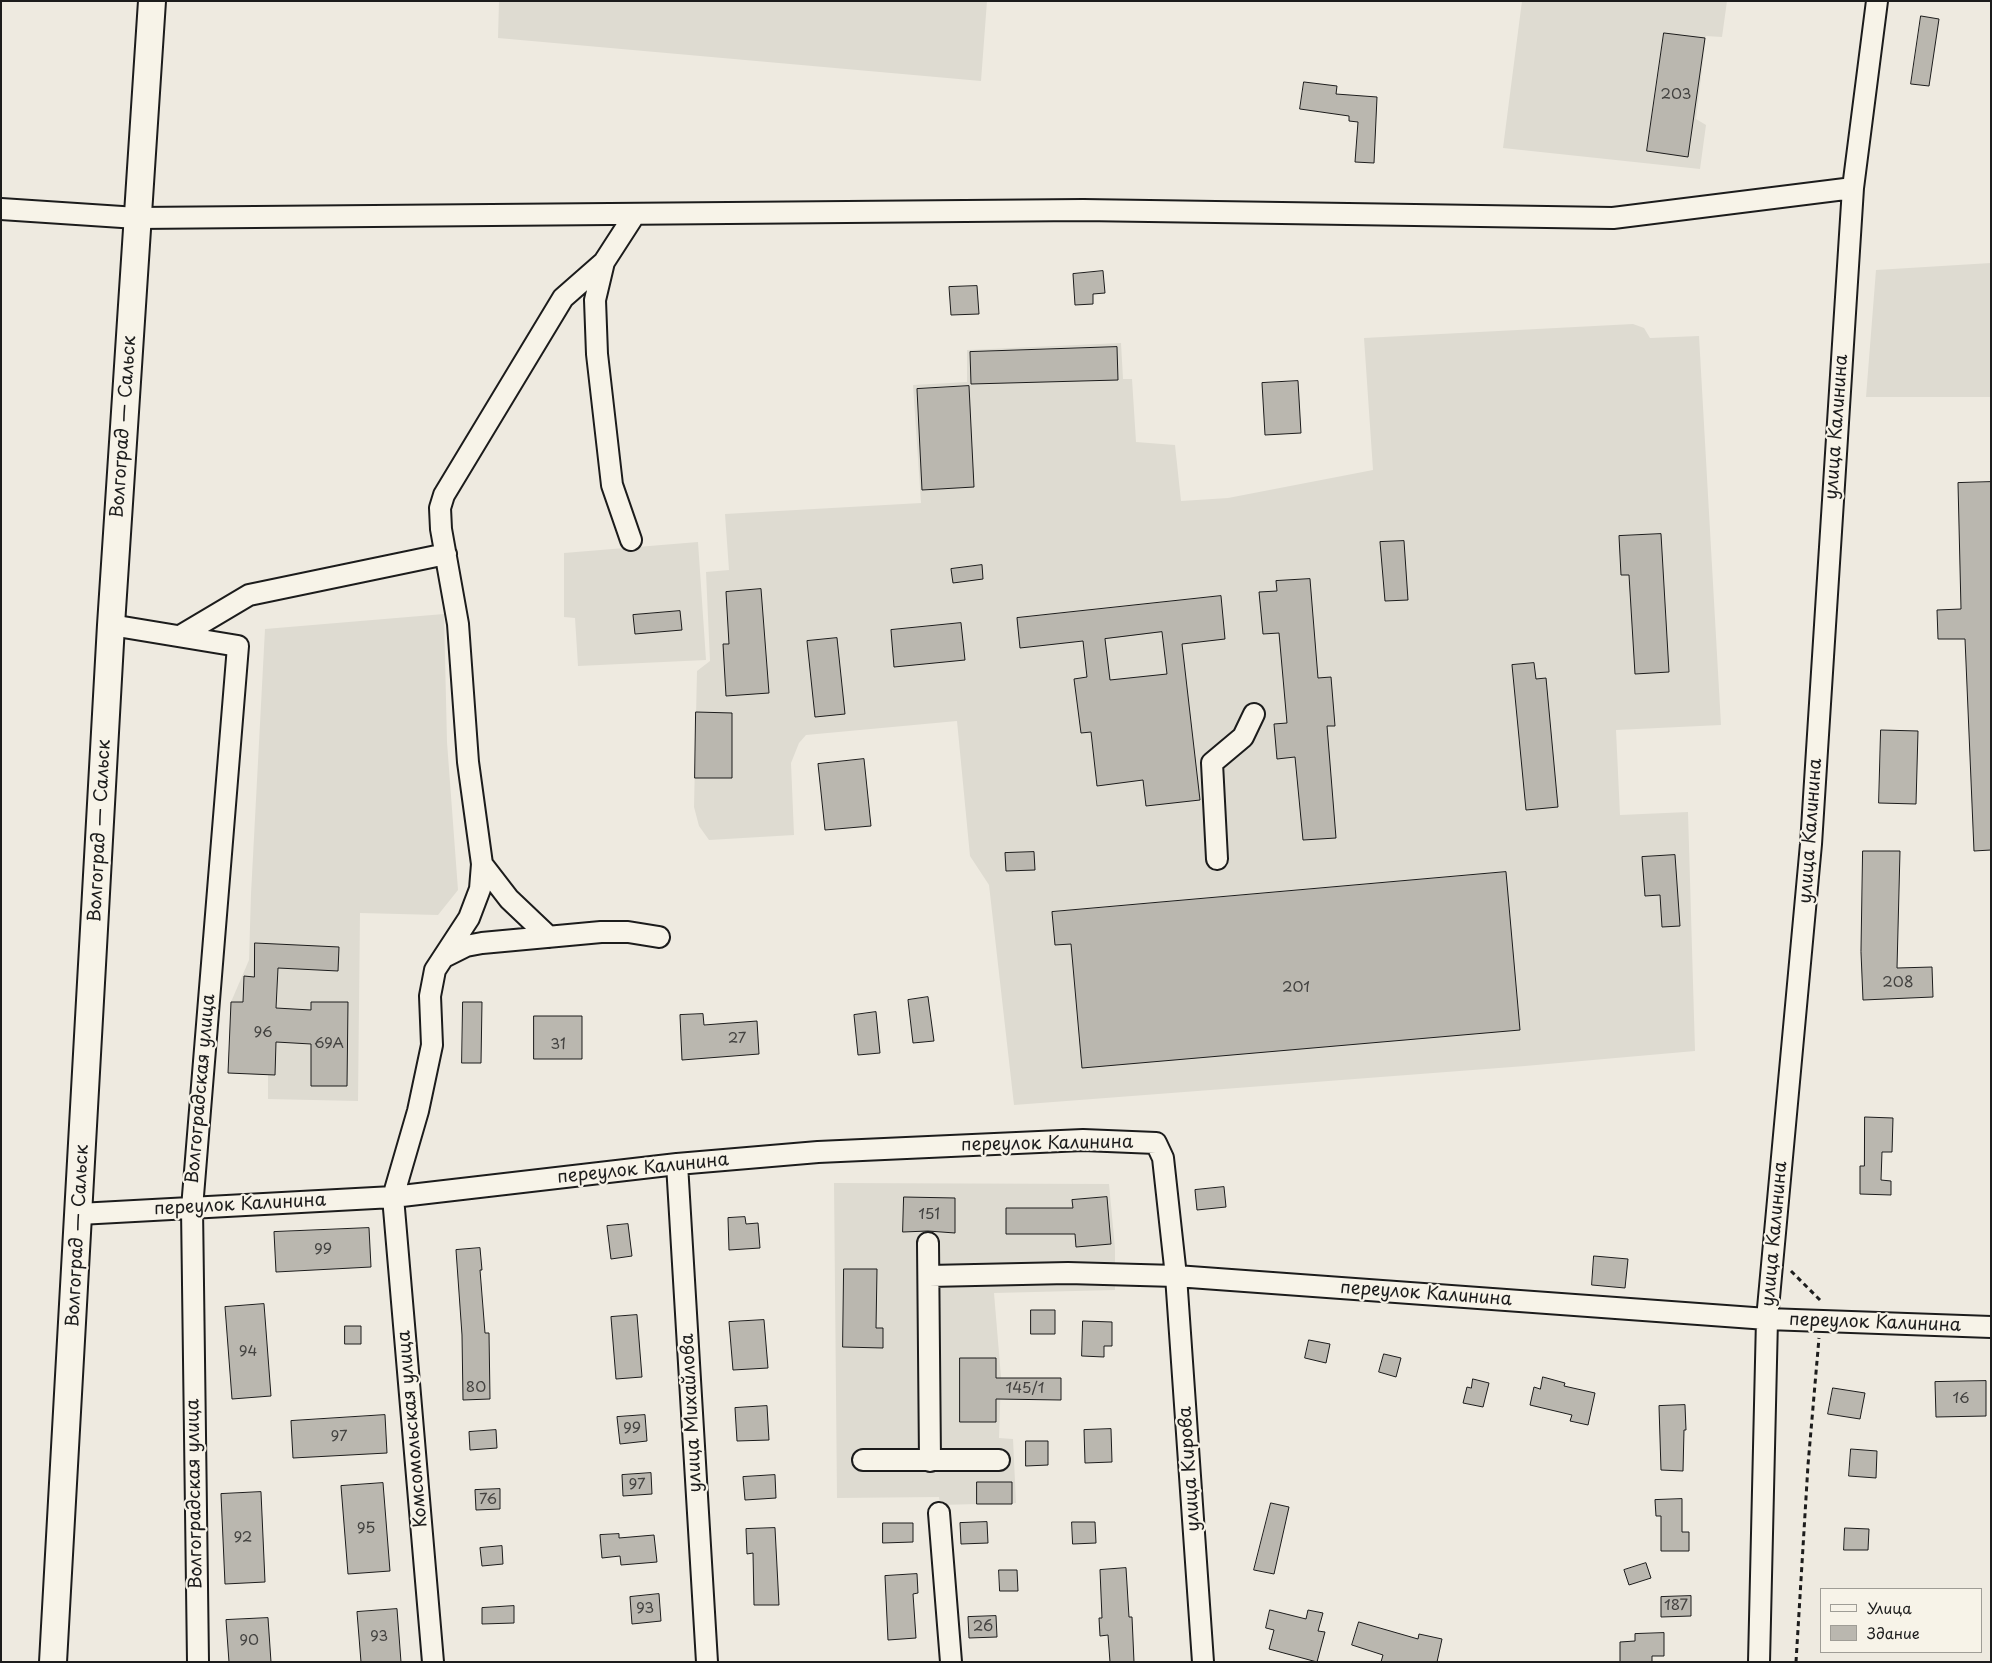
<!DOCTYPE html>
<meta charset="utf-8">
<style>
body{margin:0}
#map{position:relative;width:1992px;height:1663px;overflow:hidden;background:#eeeae0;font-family:"Playpen Sans",sans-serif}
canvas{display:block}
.frame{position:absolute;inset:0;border:2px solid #1c1c1c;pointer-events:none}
.legend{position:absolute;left:1820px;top:1588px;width:162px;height:65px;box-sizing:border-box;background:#f7f3e8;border:1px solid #9f9d96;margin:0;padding:6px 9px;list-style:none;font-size:15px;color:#1c1c1c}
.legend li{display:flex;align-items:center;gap:10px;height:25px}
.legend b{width:25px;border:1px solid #9f9d96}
</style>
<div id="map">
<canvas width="1992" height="1663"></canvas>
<div class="frame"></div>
<ul class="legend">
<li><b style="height:6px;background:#f7f3e8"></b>Улица</li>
<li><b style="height:14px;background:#bab7af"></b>Здание</li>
</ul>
</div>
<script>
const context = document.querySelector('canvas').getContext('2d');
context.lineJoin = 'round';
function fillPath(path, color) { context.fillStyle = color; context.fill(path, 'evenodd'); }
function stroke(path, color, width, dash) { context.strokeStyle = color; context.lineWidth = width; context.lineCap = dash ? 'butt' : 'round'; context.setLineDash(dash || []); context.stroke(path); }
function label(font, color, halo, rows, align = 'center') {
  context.font = font + ' "Playpen Sans",sans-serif'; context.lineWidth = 4.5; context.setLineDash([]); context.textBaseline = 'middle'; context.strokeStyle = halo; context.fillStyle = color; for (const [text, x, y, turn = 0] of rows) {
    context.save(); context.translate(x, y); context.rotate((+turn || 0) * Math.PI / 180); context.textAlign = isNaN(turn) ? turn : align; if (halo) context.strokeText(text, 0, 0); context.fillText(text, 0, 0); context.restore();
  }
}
fillPath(new Path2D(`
 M499,1H987L981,81L498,38Z
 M1522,1H1727L1722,37L1706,36L1696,119L1706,125L1700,169L1503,148Z
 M1991,263V397H1866L1876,270Z
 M1633,324L1644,328L1650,338L1699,336L1721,725L1616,730L1620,815L1688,812L1695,1051L1525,1066L1014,1105L989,885L970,856L957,721L806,735L799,743L791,763L794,835L709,840L699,826L694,807L697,671L710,661L706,572L729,570L725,514L921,503L913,385L967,382V350L1121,343L1123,379H1132L1136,442L1175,445L1181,501L1228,498L1373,470L1364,338Z
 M698,542L706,660L578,666L575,618L564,617V553Z
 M444,614L447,742L458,890L438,915L360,913L358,1101L268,1099V1075L228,1073L231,1002L249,960L251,894L265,629Z
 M834,1183L1109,1184L1115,1248V1290L994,1293L1001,1377L999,1438L1013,1439L1016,1503L940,1505L939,1497L837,1498Z`), '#dedbd1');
const building = new Path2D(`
 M1921,16L1939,19L1929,86L1911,84Z
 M1664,33L1705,38L1688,157L1647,151Z
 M1304,82L1337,86L1336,94L1377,97L1374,163L1355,162L1358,122L1349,121V116L1300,109Z
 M1103,271L1105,293L1093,294V304L1075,305L1073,274Z
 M977,286L979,314L951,315L949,287Z
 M1117,347L1118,380L971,384L970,352Z
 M1298,381L1301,433L1265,435L1262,383Z
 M969,386L974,487L922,490L917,389Z
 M1991,482V850L1974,851L1965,639H1938L1937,610L1961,609L1958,483Z
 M1661,534L1669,672L1635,674L1629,575H1621L1619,536Z
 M1404,541L1408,600L1385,601L1380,542Z
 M982,565L983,579L953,583L951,569Z
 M1310,579L1318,678L1331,677L1335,726H1327L1336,838L1303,840L1295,757L1277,759L1274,724L1287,723L1279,633L1263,634L1259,592L1277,591L1276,581Z
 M761,589L769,693L726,696L723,644H729L726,592Z
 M1221,596L1225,639L1182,644L1200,800L1146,806L1143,780L1097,786L1091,732L1081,733L1074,679L1087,677L1083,641L1020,648L1017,618ZM1162,632L1167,674L1110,680L1105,639Z
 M680,611L682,630L635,634L633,615Z
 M961,623L965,660L894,667L891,630Z
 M837,638L845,714L815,717L807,641Z
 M1534,663L1536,679L1546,678L1558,807L1526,810L1512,665Z
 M696,712L732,713V778H695Z
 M1881,730L1918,731L1916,804L1879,803Z
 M864,759L871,826L825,830L818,764Z
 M1863,851H1900L1897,968L1932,967L1933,997L1863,1000L1861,952Z
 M1034,852L1035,870L1006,871L1005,853Z
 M1675,855L1680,926L1662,927L1660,895L1645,896L1642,857Z
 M1506,872L1520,1030L1082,1068L1071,944L1055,945L1052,912Z
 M255,943L339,947L338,971L278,968L276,1008L311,1010V1002H348L347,1086H311V1044L276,1042L275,1075L228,1073L231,1002H243L244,976L254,977Z
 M928,997L934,1041L913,1043L908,1000Z
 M463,1002H482L481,1063H462Z
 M876,1012L880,1053L858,1055L854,1015Z
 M703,1014L704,1025L757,1021L759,1054L682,1060L680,1015Z
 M534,1016H582V1059H534Z
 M1865,1117L1893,1118L1892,1152H1882L1881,1180L1891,1181V1195L1860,1194V1166H1864Z
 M1224,1187L1226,1207L1197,1210L1195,1190Z
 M904,1197L955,1198V1233L928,1231L903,1232Z
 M1107,1197L1111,1244L1076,1247L1075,1234H1006V1208H1073L1072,1200Z
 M745,1217L746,1224L758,1223L760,1248L729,1250L728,1218Z
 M628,1224L632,1256L611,1259L607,1226Z
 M369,1228L371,1267L276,1272L274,1232Z
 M480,1248L482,1270H480L485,1333H489L490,1399L463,1400L462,1335L456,1250Z
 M1594,1256L1628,1259L1625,1288L1592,1285Z
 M844,1269H877L876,1328H883V1348L843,1347Z
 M264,1304L271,1396L232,1399L225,1307Z
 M1031,1310H1055V1334H1031Z
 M637,1315L642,1377L616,1379L611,1317Z
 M764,1320L768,1368L733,1370L729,1322Z
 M1083,1321L1112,1322V1346H1104V1357L1082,1356Z
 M345,1326H361V1344H345Z
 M1309,1340L1330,1344L1326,1363L1305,1358Z
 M1384,1354L1401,1358L1396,1377L1379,1372Z
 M960,1358H996V1378H1061V1400L996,1399V1422H960Z
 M1543,1377L1565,1383L1564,1386L1595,1393L1588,1425L1570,1421L1572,1415L1530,1405L1534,1387L1540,1389Z
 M1473,1379L1489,1383L1483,1407L1463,1403L1467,1387L1471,1388Z
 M1986,1381V1416L1936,1417L1935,1382Z
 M1833,1388L1865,1393L1860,1419L1828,1414Z
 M1685,1405L1686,1430H1684L1683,1471L1661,1470L1659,1406Z
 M767,1406L769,1440L737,1441L735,1408Z
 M385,1415L387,1453L293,1458L291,1421Z
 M645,1415L647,1441L620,1444L617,1417Z
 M1111,1429L1112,1462L1085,1463L1084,1430Z
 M496,1430L497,1448L470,1450L469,1432Z
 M1026,1441H1048V1465L1026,1466Z
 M1851,1449L1877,1451L1876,1478L1849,1476Z
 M651,1473L652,1494L623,1496L622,1475Z
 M775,1475L776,1498L745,1500L743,1477Z
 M977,1482H1012V1504H977Z
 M383,1483L390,1571L348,1574L341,1486Z
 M500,1489V1509L476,1510L475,1490Z
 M261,1492L265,1582L225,1584L221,1494Z
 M1682,1499V1532H1689V1551H1661V1516H1656L1655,1500Z
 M1271,1503L1289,1507L1274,1574L1254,1570Z
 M987,1522L988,1543L961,1544L960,1523Z
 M1072,1522H1095L1096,1543L1073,1544Z
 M883,1523H913V1542L883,1543Z
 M775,1528L779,1605H754L753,1553L747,1554L746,1529Z
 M1845,1528L1869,1529L1868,1550H1844Z
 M619,1534V1538L654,1535L657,1562L621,1565L620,1556L602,1558L600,1535Z
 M502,1546L503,1564L482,1566L480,1548Z
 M1646,1563L1651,1578L1629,1585L1624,1570Z
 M1126,1568L1129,1617H1132L1134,1662H1110L1108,1635L1100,1636L1099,1618H1102L1100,1570Z
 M999,1570H1017L1018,1591H1000Z
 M917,1574L918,1593L913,1594L916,1638L888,1640L885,1576Z
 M659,1594L661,1621L632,1624L630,1597Z
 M1691,1596V1616L1661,1617V1597Z
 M514,1606V1623L482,1624V1608Z
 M397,1609L401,1662H361L357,1612Z
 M1270,1610L1306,1619L1308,1610L1323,1613L1318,1631L1325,1632L1317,1662L1269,1649L1274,1630L1266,1628Z
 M996,1616L997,1637L969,1638L968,1617Z
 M268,1618L271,1662H229L226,1620Z
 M1359,1622L1418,1639L1419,1634L1442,1639L1437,1662H1381L1383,1655L1352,1645Z
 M1664,1633V1656H1652V1662H1620V1642L1635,1641V1634Z`);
fillPath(building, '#bab7af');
stroke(building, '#1c1c1c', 1);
const minor = new Path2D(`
 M1,209L137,218L1083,210L1613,218L1853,188
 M631,540L612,485L597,354L595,300L604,262L635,214
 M111,625L238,646L192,1208L198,1662
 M180,636L249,595L446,554
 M1217,859L1212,763L1243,737L1254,714
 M482,864L509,899L549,937
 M444,957L466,946L482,943L601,932H628L659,937
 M677,1164L707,1662
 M79,1214L393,1197L677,1164L818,1152L1083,1140L1156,1143L1163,1158L1176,1276L1767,1319L1991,1327
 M928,1243L930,1461
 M929,1276L1068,1273L1176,1276L1203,1662
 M863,1460H999
 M939,1513L951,1662
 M433,1662L393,1197L418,1111L432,1045L430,996L435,970L469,918L480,889L482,864L468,762L458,624L441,529L440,508L444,495L563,298L604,262
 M1759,1662L1767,1319L1811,844L1853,188L1877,1`);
const major = new Path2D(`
 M53,1662L111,625L152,1`);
stroke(minor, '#1c1c1c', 24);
stroke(major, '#1c1c1c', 30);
stroke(new Path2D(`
 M1791,1271L1822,1302
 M1796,1662L1808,1465L1819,1338`), '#1c1c1c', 3, [5, 4]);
stroke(minor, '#f7f3e8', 20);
stroke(major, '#f7f3e8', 26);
label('15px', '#444341', null, [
 ["203",1676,95],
 ["208",1898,983],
 ["201",1296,988],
 ["96",263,1033],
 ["27",737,1039],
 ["69А",329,1044],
 ["31",558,1045],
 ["151",929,1215],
 ["99",323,1250],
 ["94",248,1352],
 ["80",476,1388],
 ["145/1",1025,1389],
 ["16",1961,1399],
 ["99",632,1429],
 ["97",339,1437],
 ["97",637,1485],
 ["76",488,1500],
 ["95",366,1529],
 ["92",243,1538],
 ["187",1676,1606],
 ["93",645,1609],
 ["26",983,1627],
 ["93",379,1637],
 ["90",249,1641]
]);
label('18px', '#1c1c1c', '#f7f3e8', [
 ["Волгоград — Сальск",124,427,-86],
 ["улица Калинина",1837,427,-86],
 ["Волгоград — Сальск",100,831,-87],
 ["улица Калинина",1811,831,-86],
 ["Волгоградская улица",201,1089,-85],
 ["переулок Калинина",1047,1144,-1],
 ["переулок Калинина",643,1169,-6],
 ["переулок Калинина",240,1205,-3],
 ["улица Калинина",1775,1234,-85],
 ["Волгоград — Сальск",78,1236,-87],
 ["переулок Калинина",1426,1294,4],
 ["переулок Калинина",1875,1323,2],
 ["улица Михайлова",692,1413,-93],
 ["Комсомольская улица",413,1429,-95],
 ["улица Кирова",1190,1469,-94],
 ["Волгоградская улица",195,1494,-91]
]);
</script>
